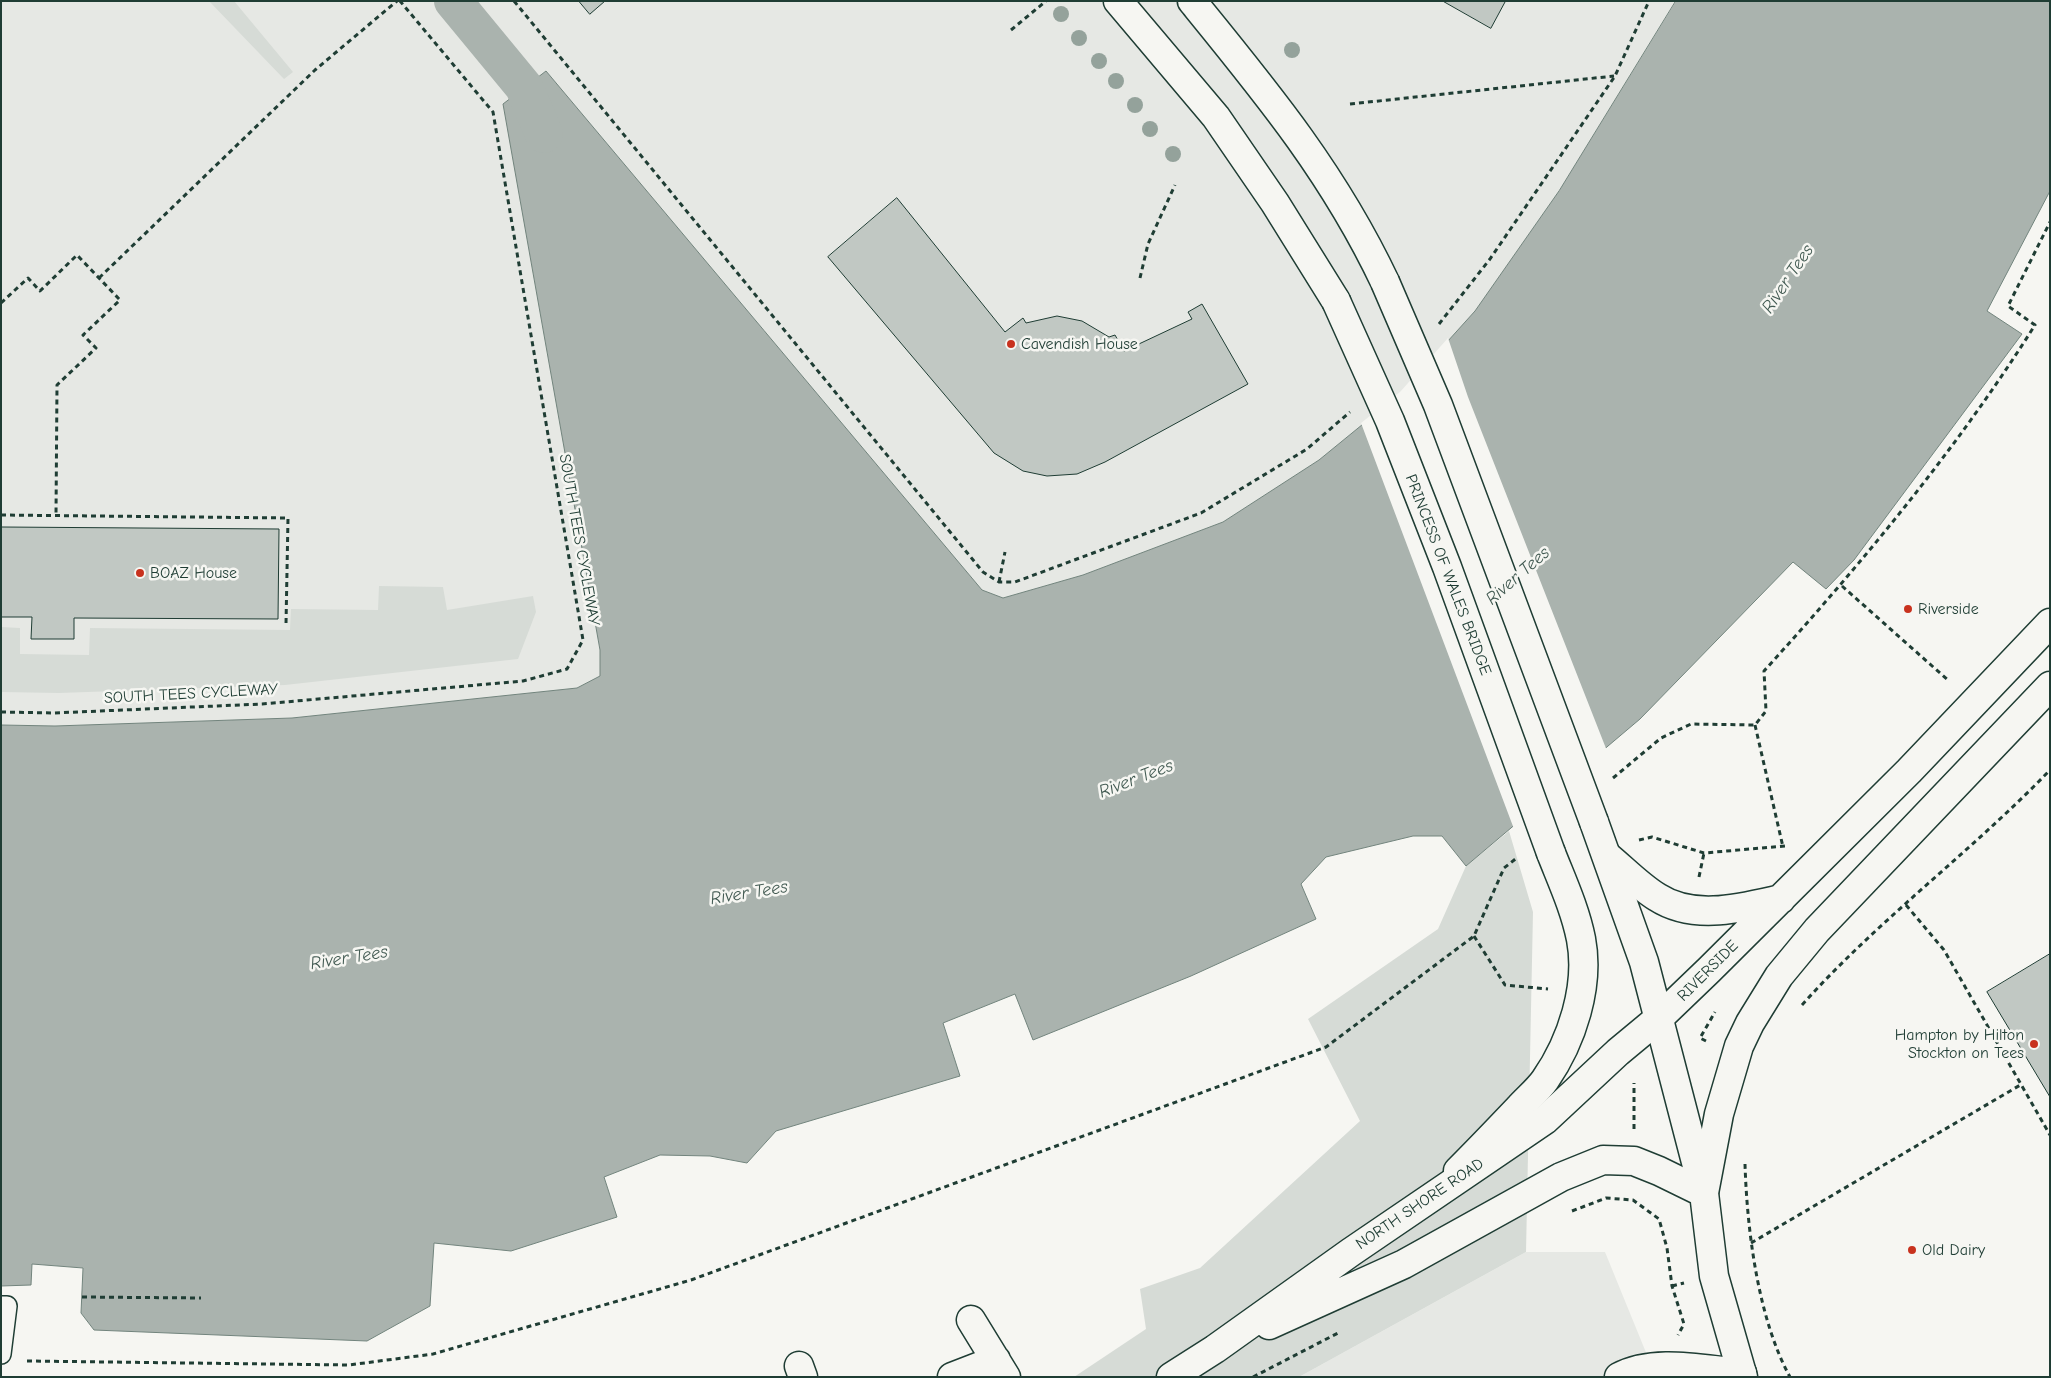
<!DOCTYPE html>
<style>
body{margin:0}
#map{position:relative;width:2051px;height:1378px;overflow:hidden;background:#f6f6f2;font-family:"Comic Neue",sans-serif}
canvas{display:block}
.frame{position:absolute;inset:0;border:2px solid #1f3d34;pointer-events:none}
</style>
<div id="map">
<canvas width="2051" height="1378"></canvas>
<div class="frame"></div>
</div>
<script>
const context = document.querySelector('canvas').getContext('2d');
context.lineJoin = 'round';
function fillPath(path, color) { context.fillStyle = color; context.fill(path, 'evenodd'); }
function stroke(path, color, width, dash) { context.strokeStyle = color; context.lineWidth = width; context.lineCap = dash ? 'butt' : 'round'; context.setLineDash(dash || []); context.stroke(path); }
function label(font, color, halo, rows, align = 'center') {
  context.font = font + ' "Comic Neue",sans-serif'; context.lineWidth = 5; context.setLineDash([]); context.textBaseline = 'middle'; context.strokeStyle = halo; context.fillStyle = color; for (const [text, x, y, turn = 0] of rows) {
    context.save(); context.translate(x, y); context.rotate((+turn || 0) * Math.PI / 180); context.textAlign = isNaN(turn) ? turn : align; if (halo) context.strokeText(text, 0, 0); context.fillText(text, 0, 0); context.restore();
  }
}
fillPath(new Path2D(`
 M1,1H1676L1559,191L1475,311L1401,393L1319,460L1223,522L1083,575L1003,598L982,590L546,71L504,105L600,650V676L577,688L292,718L55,726L1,725Z
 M1526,1252H1605L1656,1377H1299Z`), '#e6e8e4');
fillPath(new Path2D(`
 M209,1H234L293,72L284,79Z
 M379,586L443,587L447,610L533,596L536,612L518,659L285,685L59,693L1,692V627L20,628V654L89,655L90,628L290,630L291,609L378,610Z
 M1509,831L1533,912L1526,1252L1299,1377H1074L1146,1329L1140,1289L1200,1268L1360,1121L1308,1019L1438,929L1466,866Z`), '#d6dbd6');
const water = new Path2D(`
 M1676,1H2050V191L1987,311L2022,334L1854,560L1826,589L1793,562L1640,719L1466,866L1442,836H1413L1326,857L1301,884L1316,919L1191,976L1033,1040L1015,994L943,1023L960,1076L776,1131L747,1163L710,1156L660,1155L604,1177L617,1217L511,1251L434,1243L430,1306L367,1341L94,1330L81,1313L83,1268L32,1264L31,1285L1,1286V725L55,726L292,718L577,688L600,676V650L503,104L546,71L982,590L1003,598L1083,575L1223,522L1319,460L1401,393L1475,311L1559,191Z`);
fillPath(water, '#aab3ae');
stroke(water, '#72847d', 1);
fillPath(new Path2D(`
 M1448,338L1468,397L1607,751L1514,829L1361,423L1400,392Z`), '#f6f6f2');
stroke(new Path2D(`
 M453,1L524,87L544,134`), '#aab3ae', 38);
const building = new Path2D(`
 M579,1H605L590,14Z
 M1443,1H1505V2L1491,28Z
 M897,198L1005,332L1023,318L1026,323L1057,316L1082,321L1109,337L1115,335L1124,351L1192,319L1188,312L1202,304L1248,384L1105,462L1077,474L1047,476L1023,471L994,453L828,257Z
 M1,527L279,529L278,619L74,618V639H31L32,617H1Z
 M2050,954V1097L1987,992Z`);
fillPath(building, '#c1c8c3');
stroke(building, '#1f3d34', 1);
const lane = new Path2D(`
 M1,1306H7L1,1354`);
const street = new Path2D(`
 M971,1320L1006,1377
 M799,1366L803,1377
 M952,1377L996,1360
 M1619,1377C1655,1358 1703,1370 1742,1373`);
const secondary = new Path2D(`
 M1118,1L1216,117L1275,203L1336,301
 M1192,1C1267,93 1334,174 1385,282
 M1594,822L1644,962L1704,1193
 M1458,1171C1479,1150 1499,1129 1519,1108C1527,1099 1538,1090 1545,1080C1572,1041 1590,986 1581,939C1575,909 1562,881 1551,853`);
const primary = new Path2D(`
 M1607,856C1623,869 1639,886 1657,897C1694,921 1741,908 1781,899
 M1269,1325L1404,1264L1561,1177L1603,1160L1634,1161L1659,1171L1704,1193
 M1171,1377L1215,1349L1351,1252L1545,1120L1618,1052L1659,1018L1709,970L1909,771L2050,623
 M1743,1377L1714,1276L1704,1193L1719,1114L1739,1046L1750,1023L1779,976L1817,930L2050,686`);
stroke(lane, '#1f3d34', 22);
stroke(street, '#1f3d34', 31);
stroke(secondary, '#1f3d34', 31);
stroke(primary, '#1f3d34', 31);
stroke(new Path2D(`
 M514,1L983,572L999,582H1015L1201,513L1307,449L1350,412
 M1011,30L1046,1
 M1350,104L1614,76
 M99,278L315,70L397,1
 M1140,278L1148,244L1175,185
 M1,303L28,278L40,291L77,255L120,300L83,335L96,348L57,385L56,515
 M1439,324L1490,259L1615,76L1649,1
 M1,515L288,518L286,624
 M999,582L1005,552
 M1842,586L1949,681
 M1,712L54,713L262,704L523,681L567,669L583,640L493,112L400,1
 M1755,725L1783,847
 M1613,778L1661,738L1691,724L1755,725L1766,711L1764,671C1862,563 1957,449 2035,325L2008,306L2050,222
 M1639,840L1652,837L1704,853L1785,846
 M1699,877L1704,853
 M1906,905L1944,950L2050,1135
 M1474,936L1505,985L1548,989
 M1802,1005C1878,920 1971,852 2050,770
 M1706,1041L1700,1038L1715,1012
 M1634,1129V1083
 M1745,1164C1747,1230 1758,1319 1790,1377
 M1572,1211L1606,1198L1633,1200L1659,1219L1667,1248L1672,1286L1684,1324L1678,1335
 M1751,1243L2022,1084
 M1672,1286L1684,1283
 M82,1297L201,1298
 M27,1361L349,1365L433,1354L691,1280L1326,1047L1474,936L1504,868L1518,857
 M1253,1377L1340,1332`), '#1f3d34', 3, [5, 4]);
stroke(lane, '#f6f6f2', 19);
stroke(street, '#f6f6f2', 28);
stroke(secondary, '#f6f6f2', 28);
stroke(primary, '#f6f6f2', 28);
const secondaryBridge = new Path2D(`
 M1385,282L1438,405L1594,822
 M1336,301L1390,421L1447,567L1551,853`);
stroke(secondaryBridge, '#1f3d34', 31, []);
stroke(secondaryBridge, '#f6f6f2', 28);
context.fillStyle = '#94a29b';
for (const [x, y] of [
 [1061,14],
 [1079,38],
 [1292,50],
 [1099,61],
 [1116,81],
 [1135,105],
 [1150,129],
 [1173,154]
]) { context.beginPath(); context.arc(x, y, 8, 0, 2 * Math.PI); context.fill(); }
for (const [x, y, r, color] of [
 [1011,344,5,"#c8321e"],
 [140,573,5,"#c8321e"],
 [1908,609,5,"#c8321e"],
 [2034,1044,5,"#c8321e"],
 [1912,1250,5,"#c8321e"]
]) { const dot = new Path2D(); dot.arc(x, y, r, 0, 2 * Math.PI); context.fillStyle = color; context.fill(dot); stroke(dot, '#f6f6f2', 2); }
label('16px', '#1f3d34', '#f6f6f2', [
 ["Cavendish House",1021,344],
 ["BOAZ House",150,573],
 ["Riverside",1918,609],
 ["Hampton by Hilton",2024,1035,"right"],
 ["Stockton on Tees",2024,1053,"right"],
 ["Old Dairy",1922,1250]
], 'left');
label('16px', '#1f3d34', '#f6f6f2', [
 ["SOUTH TEES CYCLEWAY",579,540,80],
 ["PRINCESS OF WALES BRIDGE",1448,575,69],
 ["SOUTH TEES CYCLEWAY",191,694,-3],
 ["RIVERSIDE",1708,971,-45],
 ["NORTH SHORE ROAD",1420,1204,-34]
]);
label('italic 18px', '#425a52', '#f6f6f2', [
 ["River Tees",1788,279,-56],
 ["River Tees",1518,576,-41],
 ["River Tees",1136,779,-21],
 ["River Tees",749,893,-9],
 ["River Tees",349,958,-9]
]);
</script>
